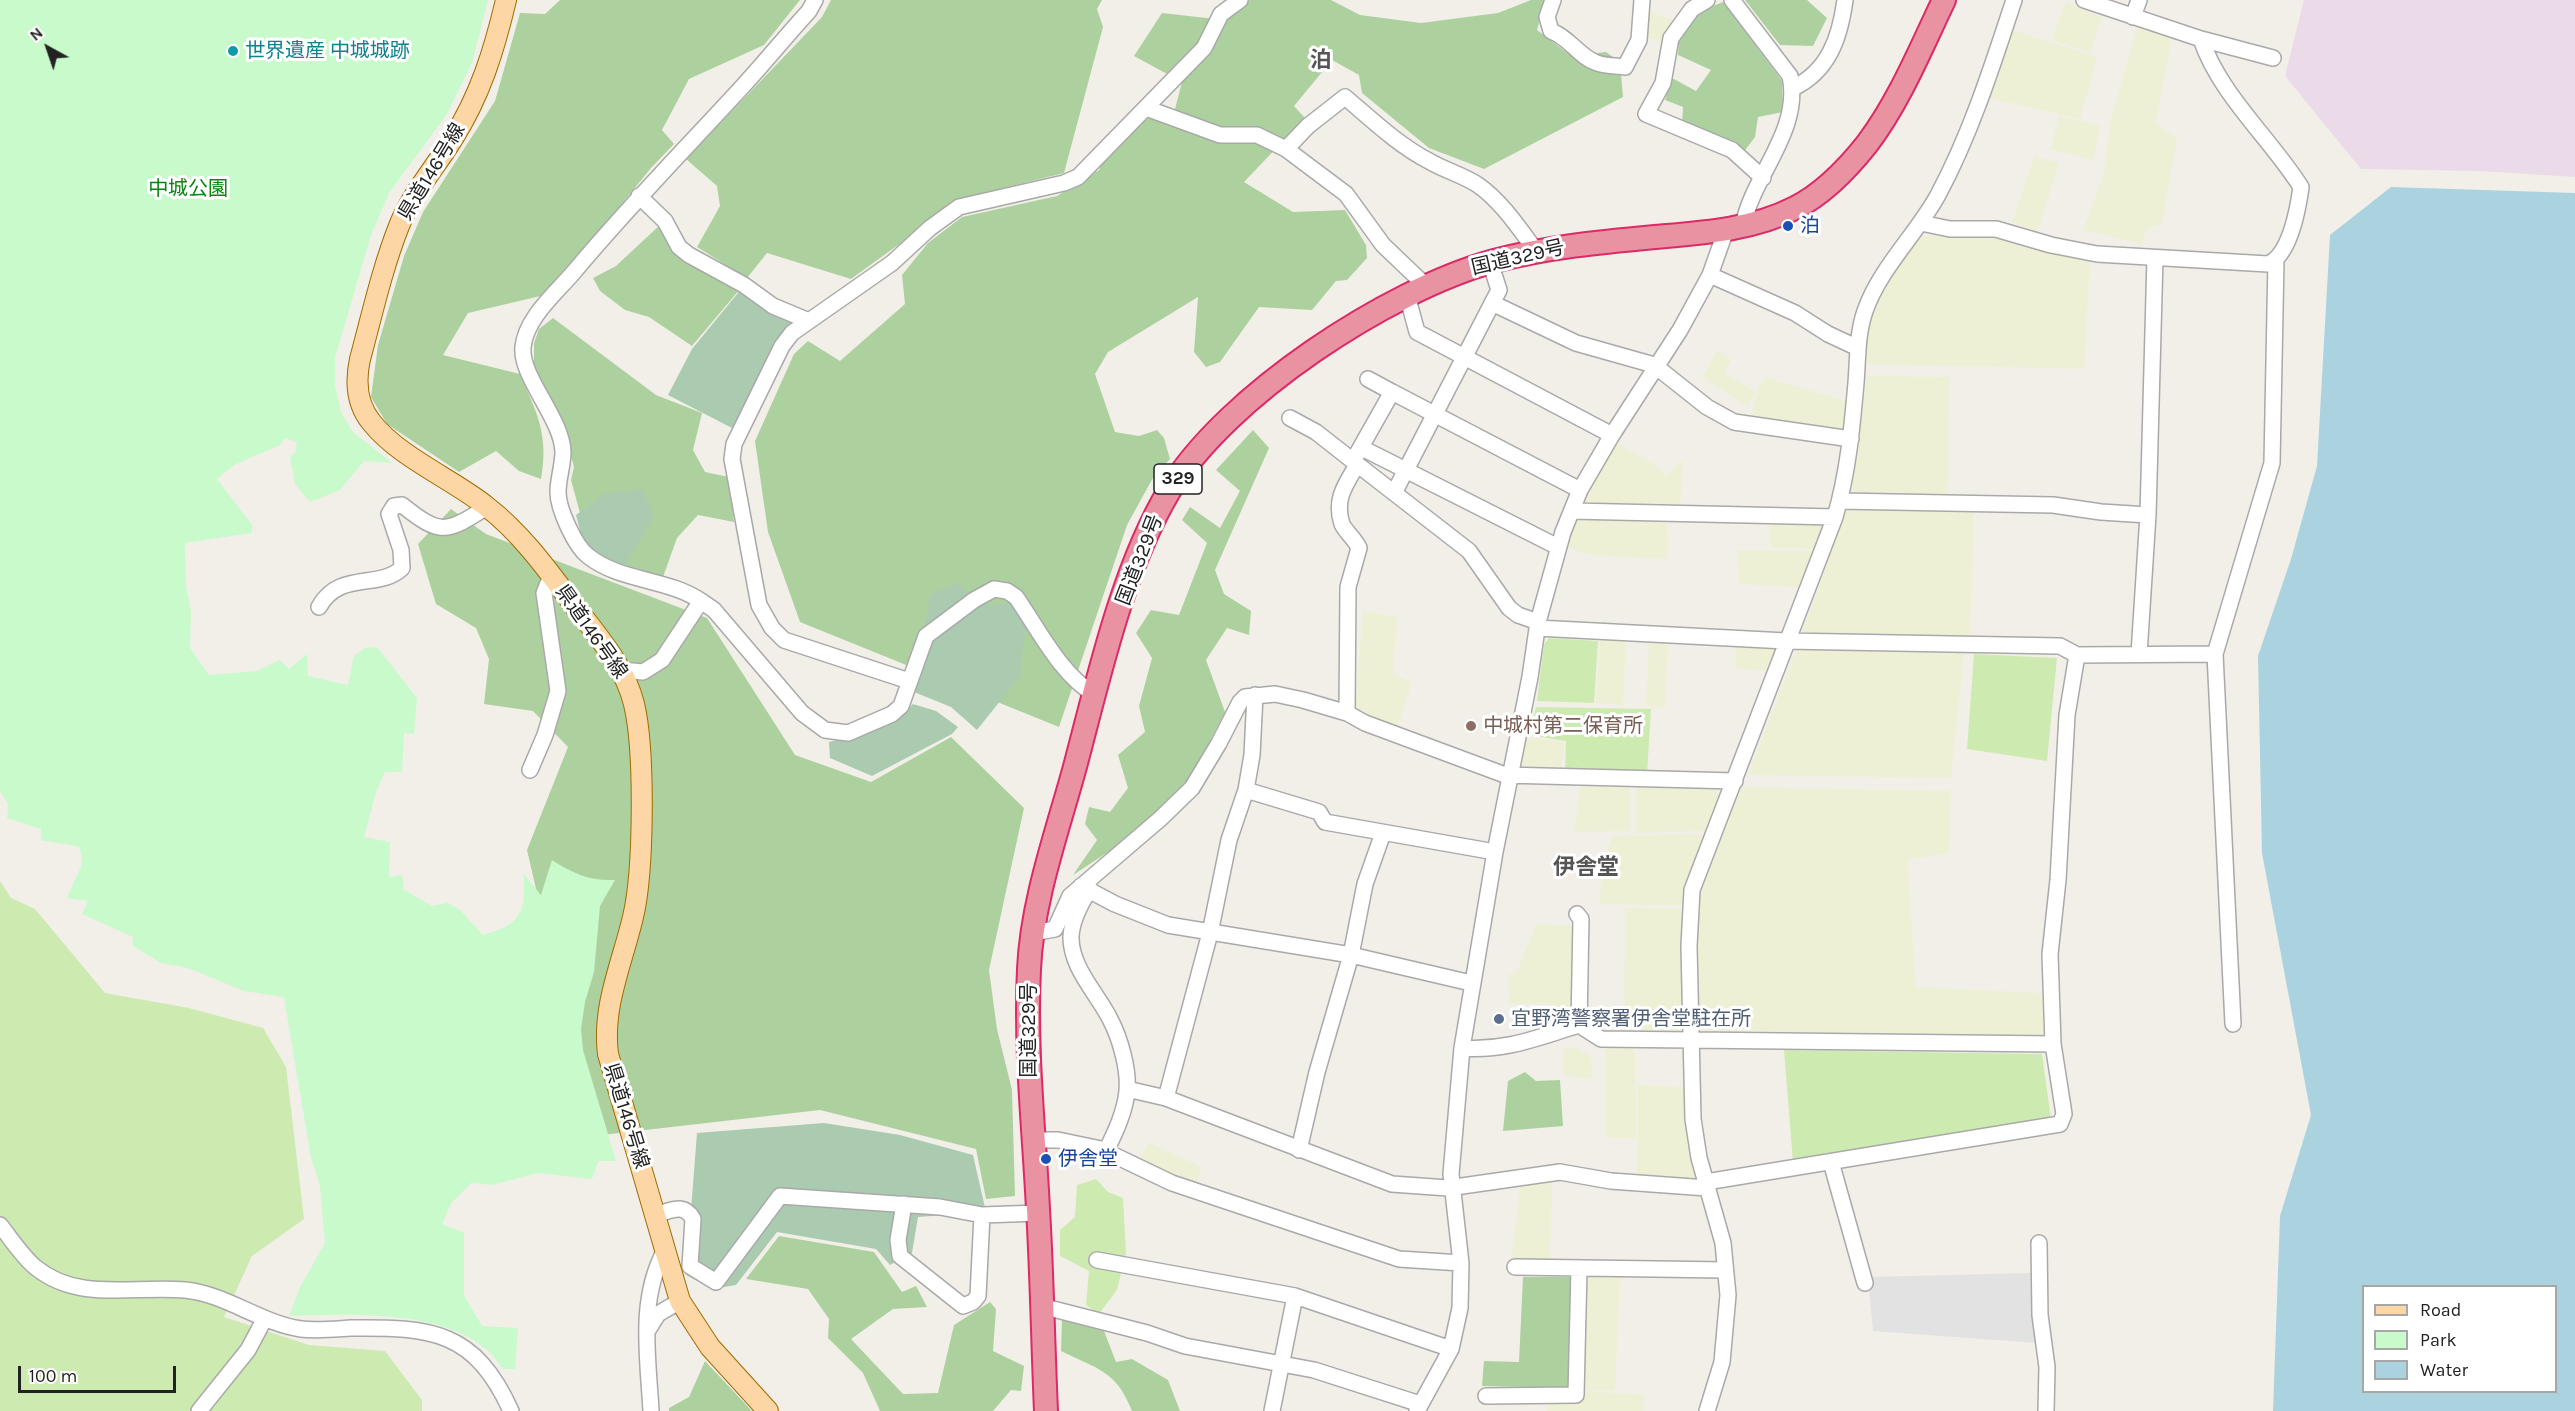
<!DOCTYPE html>
<meta charset="utf-8">
<style>
body{margin:0}
#map{position:relative;width:2575px;height:1411px;overflow:hidden;background:#f2efe9;font-family:Karla,sans-serif}
canvas{display:block}
.legend{position:absolute;left:2362px;top:1285px;width:195px;height:108px;box-sizing:border-box;background:#fff;border:2px solid #a7a7a7;margin:0;padding:8px 10px;list-style:none;font-size:18px;color:#222}
.legend li{display:flex;align-items:center;gap:12px;height:30px}
.legend b{width:30px;border:2px solid #a7a7a7}
.north{position:absolute;left:18px;top:18px;width:60px;height:60px;-webkit-text-stroke:4px #fff;paint-order:stroke;rotate:320deg;font-size:16px;font-weight:700;line-height:24px;text-align:center;color:#222}
.north::after{content:'';display:block;margin:auto;width:21px;height:27px;background:#222;clip-path:polygon(50% 0,100% 100%,50% 72%,0 100%)}
.scale{position:absolute;left:18px;top:1366px;width:158px;height:27px;box-sizing:border-box;border:3px solid #222;border-top:0;padding-left:8px;font-size:18px;line-height:21px;white-space:nowrap;color:#222;-webkit-text-stroke:4px #fff;paint-order:stroke}
</style>
<div id="map">
<canvas width="2575" height="1411"></canvas>
<ul class="legend">
<li><b style="height:8px;background:#fcd6a4"></b>Road</li>
<li><b style="height:16px;background:#c8facc"></b>Park</li>
<li><b style="height:16px;background:#aad3df"></b>Water</li>
</ul>
<div class="north">N</div>
<div class="scale">100 m</div>
</div>
<script>
const context = document.querySelector('canvas').getContext('2d');
context.lineJoin = 'round';
function fillPath(path, color) { context.fillStyle = color; context.fill(path, 'evenodd'); }
function stroke(path, color, width, dash) { context.strokeStyle = color; context.lineWidth = width; context.lineCap = dash ? 'butt' : 'round'; context.setLineDash(dash || []); context.stroke(path); }
function label(font, color, halo, rows, align = 'center') {
  context.font = font + ' Karla,"Noto Sans JP",sans-serif'; context.lineWidth = 6; context.setLineDash([]); context.textBaseline = 'middle'; context.strokeStyle = halo; context.fillStyle = color; for (const [text, x, y, turn = 0] of rows) {
    context.save(); context.translate(x, y); context.rotate((+turn || 0) * Math.PI / 180); context.textAlign = isNaN(turn) ? turn : align; if (halo) context.strokeText(text, 0, 0); context.fillText(text, 0, 0); context.restore();
  }
}
fillPath(new Path2D(`
 M2304,0H2575V177L2480,171L2361,169L2285,76Z`), '#ebdbe8');
fillPath(new Path2D(`
 M2066,2L2102,18L2090,52L2052,40Z
 M1645,10L1673,20L1665,43L1643,36Z
 M2138,25L2172,35L2156,124L2177,139L2162,224L2147,228L2142,244L2083,230L2104,174L2110,123Z
 M2010,29L2097,57L2080,119L1989,98Z
 M2059,116L2100,126L2093,160L2051,149Z
 M2034,156L2059,163L2038,231L2012,222Z
 M1987,234L2090,260L2084,369L1866,364L1868,322L1887,279L1921,236Z
 M1717,351L1731,359L1725,373L1756,392L1747,406L1702,377Z
 M1867,376L1949,377L1948,497L1856,495L1852,490Z
 M1769,378L1849,402L1848,431L1750,422L1760,383Z
 M1616,443L1650,462L1667,476L1679,462H1683L1680,509L1587,507L1583,502Z
 M1856,507L1974,509L1970,636L1802,633L1845,513Z
 M1578,517L1667,519L1668,559L1589,555L1566,546Z
 M1819,521L1825,525L1819,549L1770,547L1769,522Z
 M1738,550L1817,551L1803,588L1739,584Z
 M1363,611L1397,617L1393,674L1412,682L1397,729L1355,709Z
 M1600,640L1626,641L1623,705L1596,703Z
 M1649,641L1668,642L1665,708L1646,706Z
 M1736,645L1775,648L1768,671L1736,668Z
 M1796,650L1964,653L1951,778L1748,775Z
 M1527,738L1564,742L1561,774L1518,773Z
 M1636,785L1716,789L1720,795L1705,831L1636,833Z
 M1580,786L1630,787V831L1574,832Z
 M1739,787L1951,791L1949,853L1907,860L1916,987L2042,993L2044,1038L1699,1030L1694,923L1702,881Z
 M1704,834L1684,905L1600,904L1602,861L1613,836Z
 M1625,908L1684,909V1035L1624,1033Z
 M1536,924L1578,926L1576,1018L1558,1028L1549,1004H1509L1508,975L1517,972Z
 M1606,1043L1635,1044L1636,1139L1606,1137Z
 M1576,1048L1591,1056L1592,1079L1564,1075L1563,1049Z
 M1638,1085L1685,1087L1691,1154L1699,1183L1637,1178Z
 M1148,1142L1202,1167L1195,1186L1139,1161Z
 M1552,1180L1550,1262L1511,1259L1521,1183Z
 M1586,1277H1620L1615,1391L1585,1390Z
 M1584,1391L1644,1395V1411H1547V1403L1583,1401Z`), '#eef0d5');
fillPath(new Path2D(`
 M1549,638L1598,641L1594,703L1537,701L1544,644Z
 M1974,654L2057,658L2047,761L1967,749Z
 M1536,707L1651,709L1647,775L1565,772L1566,741L1529,735Z
 M0,881L11,898L35,909L105,993L189,1008L263,1028L286,1067L304,1219L252,1256L224,1317L309,1345L385,1351L422,1400V1411H0Z
 M1784,1050L2042,1054L2051,1119L1793,1162Z
 M1096,1179L1108,1192L1123,1198L1126,1253L1117,1290L1099,1314L1086,1305L1089,1271L1060,1256V1230L1075,1217L1077,1185Z`), '#cdebb0');
fillPath(new Path2D(`
 M560,0H800L764,45L689,79L662,130L674,144L651,168L549,294L468,313L443,355L520,374C537,413 549,435 541,479L519,471L496,451L459,472L387,424L371,397L378,345L404,256L423,212L495,101L520,13L545,14Z
 M831,0H1102L1097,9L1103,27L1064,173L963,198L851,279L767,253L747,278L697,247L720,206L717,186L686,159L822,17Z
 M1250,0H1331L1360,15L1421,23L1498,13L1531,0H1545L1537,30L1571,56L1606,52L1620,62L1623,97L1484,169L1429,148L1362,93L1359,75L1332,60L1294,106L1305,118L1244,182L1293,212L1345,210L1366,245L1367,258L1347,280L1336,281L1312,310L1259,307L1220,362L1206,367L1194,352L1198,297L1108,352L1095,374L1115,432L1139,436L1157,430L1164,438L1170,459L1154,476L1127,525L1059,727L800,622L768,532L755,441L794,354L808,341L840,361L905,304L902,275L928,243L962,217L1057,196L1099,170L1112,132L1175,109L1182,82L1134,56L1162,13L1225,20Z
 M1745,0H1807L1827,18L1813,46L1780,45Z
 M1723,2L1782,81L1783,112L1758,117L1755,137L1743,153L1682,124L1683,107L1665,100L1672,78L1696,91L1711,70L1678,55L1679,41L1698,12Z
 M662,223L676,256L740,289L692,346L649,317L625,310L600,291L593,278L616,266Z
 M553,318L656,395L702,413L693,450L705,472L729,477L734,522L698,515L677,538L663,577L625,567L580,513L571,480L574,467L562,424L534,369V343L539,329Z
 M1253,430L1269,448L1215,570L1224,594L1251,611L1249,635L1227,628L1206,660L1225,712L1189,781L1119,845L1073,875L1097,840L1085,824L1089,807L1110,812L1128,788L1118,755L1145,732L1139,706L1152,658L1136,633L1151,610L1179,615L1207,543L1182,520L1190,507L1220,528L1240,491L1216,470Z
 M451,509L486,534L707,618L795,755L871,782L951,737L1024,808L989,970L997,1029L1012,1090L1015,1196L986,1199L976,1149L820,1110L593,1136L527,850L568,747L533,711L484,704L489,659L476,628L436,604L418,544Z
 M1525,1072L1536,1081L1560,1080L1563,1126L1503,1131L1508,1081Z
 M779,1236L874,1252L902,1292L916,1286L927,1307L893,1309L851,1339L903,1394L938,1393L954,1325L990,1302L996,1309L993,1351L1024,1366L1021,1391L1011,1390L993,1411H880L863,1373L828,1338L829,1319L808,1289L746,1279Z
 M1523,1277H1571L1570,1388L1482,1386L1484,1361L1519,1362Z
 M1062,1320L1104,1331L1116,1362L1132,1359L1168,1380L1180,1411H1132C1116,1370 1097,1369 1061,1351Z
 M705,1361L752,1411H669V1408L689,1397Z`), '#add19e');
fillPath(new Path2D(`
 M742,288L795,319L771,349L734,429L668,395L692,349Z
 M642,489L654,516L623,569C586,553 586,554 576,515L606,493Z
 M959,582L976,606L1010,604L1026,623L1020,676L977,730L951,707L914,692L930,595Z
 M913,704L936,711L958,727L952,734L872,776L830,758L829,742C864,734 887,731 913,704Z
 M824,1123L900,1135L973,1155L986,1212L918,1217L912,1253L890,1265L876,1249L777,1232L736,1285L713,1289L686,1275L697,1133Z`), '#aacbaf');
fillPath(new Path2D(`
 M0,0H488L472,63L447,114L389,193L371,235L335,358V386L341,412L353,432L392,463L364,461L340,490L310,502L295,484L290,457L295,453L297,442L285,438L280,445L234,465L217,479L253,526L251,533L185,543L186,586L191,612L190,648L209,675L257,671L280,660L289,669L307,654L308,676L348,685L354,656L365,648L377,647L417,698L414,734L404,733L402,772H385L376,792L364,837L390,842L389,877L402,875L404,890L432,906L447,903L459,909L483,935C521,925 527,911 523,873L541,895L552,860C574,874 589,881 615,880L600,906L594,972L585,1002L581,1029L583,1050L616,1161H598L592,1179L538,1173L492,1185L471,1183L452,1202L442,1224L464,1233V1295L482,1326L518,1328L515,1369H503C466,1307 352,1314 289,1316L300,1287L325,1243L320,1186L311,1158L284,997L244,991L188,968L161,963L133,946V937L82,914L88,901L67,898L82,864L80,847L41,840V829L7,818L8,804L0,791Z`), '#c8facc');
fillPath(new Path2D(`
 M2032,1273L2037,1343L1873,1331L1868,1277Z`), '#e2e2e2');
fillPath(new Path2D(`
 M2391,187L2575,193V1411H2273L2280,1216L2311,1115L2262,853L2258,656L2291,559L2317,466L2330,235ZM2364,1286H2556V1392H2364Z`), '#aad3df');
const minor = new Path2D(`
 M1553,0L1547,17L1551,31C1570,38 1579,57 1597,63C1606,66 1617,66 1625,67L1639,40L1642,0
 M1707,0L1692,9L1671,38L1663,83L1646,114L1732,150L1763,178
 M1732,0L1790,76C1802,131 1752,176 1743,226
 M2084,0L2201,39L2273,58
 M2133,17L2139,0
 M1793,88C1829,71 1840,37 1845,0
 M1146,108L1220,135H1257L1286,149L1346,194L1383,245L1426,286
 M1286,149L1308,126L1345,97C1371,119 1398,145 1429,161C1444,170 1463,175 1478,185C1501,201 1519,228 1536,251
 M639,196L665,221L679,247L689,255L744,285L773,306L809,321
 M1921,223L1950,229H1996L2051,245L2097,254L2268,264C2290,255 2298,209 2301,187C2270,138 2220,95 2201,39
 M1710,275L1795,313L1828,334L1858,348
 M1407,295L1417,332L1612,435
 M1492,303L1576,343L1654,365L1707,407L1734,422L1851,439
 M1368,379L1392,392L1353,461L1469,551L1509,608L1518,615L1538,622
 M1392,392L1580,490
 M1290,418L1316,432L1353,461
 M1362,448L1558,547
 M1394,493L1499,290L1490,262
 M1840,501L2053,505L2101,512L2148,515
 M1572,511L1835,517
 M701,601C667,578 621,582 588,556C575,546 558,509 558,492C558,479 563,465 563,452C562,418 520,377 523,347C526,318 555,294 573,273C627,208 686,148 743,86C766,61 787,35 809,11L815,0
 M319,607C339,570 379,590 402,568L401,550L389,514L394,506L402,505C441,536 446,533 487,507
 M1537,628L1786,641L2060,646L2077,655L2215,654
 M2139,654L2148,515L2155,258
 M621,670L643,672L662,660L701,601L714,610L802,713L825,730L848,733L892,714L901,706L926,636L974,600L994,589L1007,591L1016,597C1039,630 1060,674 1095,695
 M909,681L784,640L772,628L759,605L732,459L734,444L782,346L792,333L892,263L930,228L959,207L1064,183L1078,177L1204,48L1221,14L1240,0
 M1347,713L1348,587L1359,548C1355,539 1345,531 1342,524C1334,500 1345,485 1357,465
 M530,770L545,735L558,691L544,593L551,576
 M1246,790L1319,812L1325,822L1495,852
 M1081,886L1115,904L1168,925L1351,955L1471,983
 M1090,889C1081,903 1072,919 1071,936C1070,967 1097,993 1110,1019C1120,1038 1129,1069 1127,1091C1125,1112 1115,1133 1106,1151
 M1577,914L1581,919L1579,1025
 M1033,933L1055,929L1070,896L1160,819L1192,788L1219,743L1240,702L1245,697L1275,694L1303,700L1347,713L1365,723L1505,775L1735,781
 M2233,1024L2215,654L2272,463L2276,260
 M1462,1048C1507,1051 1536,1038 1579,1025L1601,1039L2053,1044
 M1127,1089L1166,1098L1392,1184L1448,1188L1560,1172L1611,1181L1707,1188
 M1166,1098L1210,933L1229,840L1246,790L1252,755L1255,695
 M1033,1140H1058L1101,1149L1172,1183L1399,1259L1461,1263
 M1299,1150L1317,1072L1351,955L1365,884L1383,833
 M1831,1162L1865,1283
 M1706,1182L2060,1124L2064,1114L2053,1044L2050,954L2058,880L2067,715L2077,655
 M904,1204L898,1240L900,1256L963,1306L973,1302L978,1296L982,1215
 M655,1215C670,1211 684,1202 693,1219L690,1266L716,1282L780,1196L940,1207L982,1215L1039,1213
 M0,1225C11,1239 22,1256 35,1267C79,1303 134,1285 185,1290C226,1294 260,1323 301,1329C317,1331 335,1329 351,1328C432,1327 475,1331 511,1411
 M2039,1243L2040,1315L2047,1367L2046,1411
 M1097,1260L1295,1296L1451,1349
 M1515,1267L1725,1270
 M1041,1308L1053,1309L1147,1333L1185,1346L1314,1370L1420,1404
 M648,1330L658,1314L680,1301
 M1486,1396L1576,1395L1579,1269
 M199,1411L248,1350L264,1320
 M651,1411C648,1356 638,1300 665,1250
 M1272,1411L1295,1296
 M1417,1411L1451,1349L1460,1308L1461,1263L1451,1174L1462,1048L1495,852L1530,677L1538,622L1563,532L1580,490L1612,435L1680,330L1710,275L1726,230
 M1707,1411L1722,1362L1728,1295L1723,1243L1699,1158L1693,1119L1689,946L1692,890L1835,517C1848,473 1852,428 1856,383C1858,358 1857,334 1865,311C1880,268 1916,235 1938,195C1971,133 1992,67 2014,0`);
const major = new Path2D(`
 M506,0C494,51 480,96 452,140C434,169 411,195 399,226C382,269 372,315 360,359C355,382 356,404 372,423C399,457 452,479 486,506C521,533 547,569 573,604C587,622 602,640 614,659C623,673 630,688 634,704C645,750 644,871 633,917C622,964 602,1006 608,1054L680,1301L710,1347L768,1411`);
const highway = new Path2D(`
 M1046,1411C1043,1344 1042,1276 1038,1209C1034,1129 1025,1050 1029,969C1032,900 1058,830 1076,763C1099,676 1123,568 1169,491C1226,396 1388,290 1494,261C1547,247 1601,242 1655,237C1702,233 1752,230 1795,208C1823,194 1848,168 1867,144C1899,102 1921,48 1944,0`);
stroke(minor, '#a9a9a9', 18);
stroke(major, '#a06b00', 22);
stroke(highway, '#dc2a67', 26);
stroke(minor, '#fff', 15);
stroke(major, '#fcd6a4', 20);
stroke(highway, '#e892a2', 22);
for (const [x, y, r, color] of [
 [233,51,6,"#0f9aa8"],
 [1788,226,6,"#1a4fb4"],
 [1471,726,6,"#8d6e63"],
 [1499,1019,6,"#5c6f8a"],
 [1046,1159,6,"#1a4fb4"]
]) { const dot = new Path2D(); dot.arc(x, y, r, 0, 2 * Math.PI); context.fillStyle = color; context.fill(dot); stroke(dot, '#fff', 2); }
for (const [x, y, w] of [
 [1178,479,48]
]) { const box = new Path2D(); box.roundRect(x - w / 2, y - 15, w, 30, 4.5); context.fillStyle = '#fff'; context.fill(box); stroke(box, '#222', 1.5); }
label('bold 18px', '#222', null, [
 ["329",1178,479]
]);
label('20px', '#0d838f', '#fff', [
 ["世界遺産 中城城跡",245,51]
], 'left');
label('20px', '#222', '#fff', [
 ["県道146号線",432,172,-59],
 ["国道329号",1518,258,-13],
 ["国道329号",1140,560,-69],
 ["県道146号線",591,632,55],
 ["国道329号",1029,1030,-90],
 ["県道146号線",626,1116,73]
]);
label('20px', '#0c8416', '#fff', [
 ["中城公園",188,189]
]);
label('20px', '#164399', '#fff', [
 ["泊",1800,226],
 ["伊舎堂",1058,1159]
], 'left');
label('20px', '#785e54', '#fff', [
 ["中城村第二保育所",1483,726]
], 'left');
label('20px', '#4e5e75', '#fff', [
 ["宜野湾警察署伊舎堂駐在所",1511,1019]
], 'left');
label('bold 22px', '#555', '#fff', [
 ["泊",1321,61],
 ["伊舎堂",1586,868]
]);
</script>
